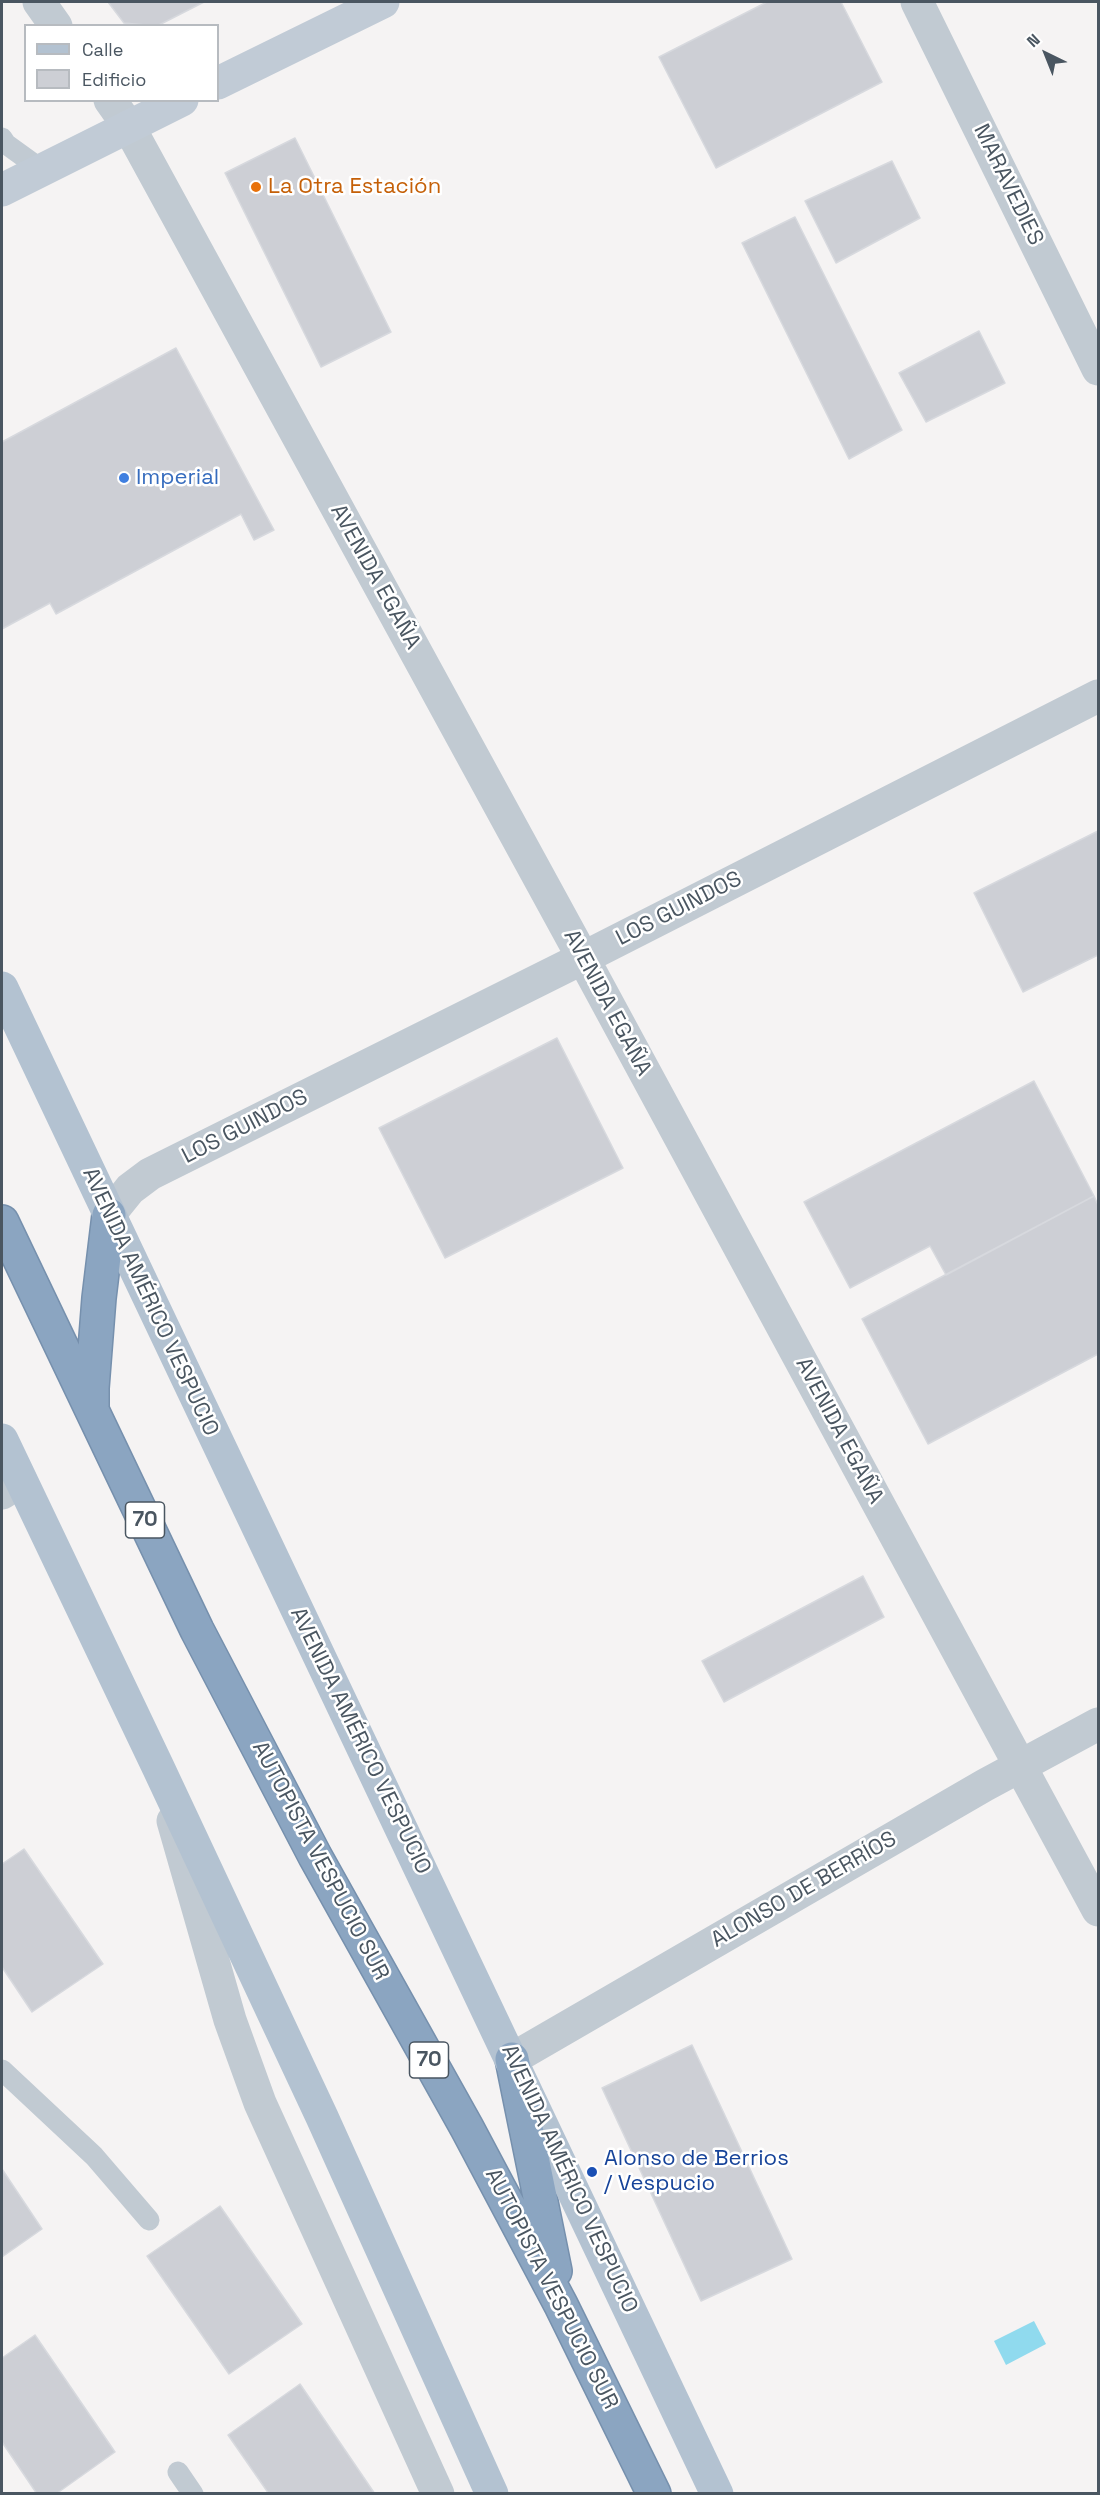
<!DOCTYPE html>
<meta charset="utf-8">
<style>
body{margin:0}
#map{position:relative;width:1100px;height:2495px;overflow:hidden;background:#f5f3f3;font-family:"Space Grotesk",sans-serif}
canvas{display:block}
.frame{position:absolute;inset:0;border:3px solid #4a5661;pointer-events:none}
.legend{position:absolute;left:24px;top:24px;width:195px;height:78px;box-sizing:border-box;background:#fff;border:2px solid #b7bbc0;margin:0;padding:8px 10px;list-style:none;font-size:18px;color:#4a5661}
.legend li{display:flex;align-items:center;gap:12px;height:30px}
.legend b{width:30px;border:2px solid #b7bbc0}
.north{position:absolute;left:1016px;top:24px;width:60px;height:60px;-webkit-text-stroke:4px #fff;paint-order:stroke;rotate:317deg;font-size:16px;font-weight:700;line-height:24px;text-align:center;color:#4a5661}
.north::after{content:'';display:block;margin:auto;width:21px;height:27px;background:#4a5661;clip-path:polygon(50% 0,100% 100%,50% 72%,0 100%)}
</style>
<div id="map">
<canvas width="1100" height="2495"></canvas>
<div class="frame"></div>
<ul class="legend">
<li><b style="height:8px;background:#b3c2d1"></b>Calle</li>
<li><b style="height:16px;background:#cdcfd5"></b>Edificio</li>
</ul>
<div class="north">N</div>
</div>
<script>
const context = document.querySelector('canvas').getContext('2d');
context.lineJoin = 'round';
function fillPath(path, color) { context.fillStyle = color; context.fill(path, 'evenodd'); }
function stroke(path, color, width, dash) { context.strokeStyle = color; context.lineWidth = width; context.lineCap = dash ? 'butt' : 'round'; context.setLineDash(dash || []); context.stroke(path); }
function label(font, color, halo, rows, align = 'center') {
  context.font = font + ' "Space Grotesk",sans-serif'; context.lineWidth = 5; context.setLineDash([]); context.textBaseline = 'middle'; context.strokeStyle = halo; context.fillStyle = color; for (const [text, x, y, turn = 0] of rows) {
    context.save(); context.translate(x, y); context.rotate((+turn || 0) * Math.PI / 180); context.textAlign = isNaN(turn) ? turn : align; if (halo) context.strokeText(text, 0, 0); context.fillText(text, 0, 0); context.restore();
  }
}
fillPath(new Path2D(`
 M1034,2321L1046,2344L1006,2365L994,2341Z`), '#90daee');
const building = new Path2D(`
 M108,2H204L157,26L124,23Z
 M767,2H841L882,82L716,168L659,57Z
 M295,138L391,332L321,367L225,173Z
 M892,161L920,218L836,263L805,201Z
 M795,217L902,430L849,459L742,243Z
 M979,331L1005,383L926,422L899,373Z
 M176,348L274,530L254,540L241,514L56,614L50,603L2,629V442Z
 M1098,831V955L1023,992L974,893Z
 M557,1038L623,1168L445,1258L379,1128Z
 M1034,1081L1094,1196L946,1275L930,1246L850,1288L804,1202Z
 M1094,1196L1098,1205V1354L928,1444L862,1319Z
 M863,1576L884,1617L724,1702L702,1661Z
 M24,1849L103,1964L32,2012L2,1967V1864Z
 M692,2045L792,2259L701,2301L602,2088Z
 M2,2169L42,2229L2,2257Z
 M220,2206L302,2324L229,2374L147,2256Z
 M35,2335L115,2452L56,2494H37L2,2442V2358Z
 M300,2384L375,2494H269L228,2435Z`);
fillPath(building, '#cdcfd5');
stroke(building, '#d7d9de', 1.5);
const motorway = new Path2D(`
 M2,1222L197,1630L315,1856L467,2128L561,2305L654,2494
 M92,1406V1388L99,1298L109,1215
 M512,2059L555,2271`);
stroke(motorway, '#7690ad', 36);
stroke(new Path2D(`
 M2,138L6,144L42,170
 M2,2070L94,2156L149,2220
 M178,2472L193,2494`), '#c1cad2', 21);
stroke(new Path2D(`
 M917,2L1098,369
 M1098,696L583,958L1098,1910
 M2,1493L21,1481
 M173,1821L230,2020L260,2103L438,2494
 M512,2059L985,1785L1098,1724`), '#c1cad2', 33);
stroke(new Path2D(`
 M39,2L56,26
 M109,1215L130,1189L150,1174L583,958L129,127L110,100`), '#c1cad2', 33);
stroke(new Path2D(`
 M218,83L383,2
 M2,190L182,100`), '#c1cbd6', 33);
stroke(new Path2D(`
 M2,988L717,2494
 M2,1440L158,1767L322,2117L492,2494`), '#b3c2d1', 33);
stroke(motorway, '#8ba5c1', 33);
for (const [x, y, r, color] of [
 [256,187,6,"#e8710a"],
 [124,478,6,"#3f7fe0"],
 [592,2172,6,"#1a4fb4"]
]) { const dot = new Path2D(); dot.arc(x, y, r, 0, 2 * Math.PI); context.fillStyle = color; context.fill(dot); stroke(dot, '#fff', 2); }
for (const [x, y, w] of [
 [145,1520,39],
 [429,2060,39]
]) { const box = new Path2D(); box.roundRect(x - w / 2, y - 18, w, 36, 4.5); context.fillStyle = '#fff'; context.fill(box); stroke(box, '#4a5661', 1.5); }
label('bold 21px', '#4a5661', null, [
 ["70",145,1520],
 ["70",429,2060]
]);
label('22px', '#4a5661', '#fff', [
 ["MARAVEDIES",1008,185,64],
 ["AVENIDA EGAÑA",375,577,61],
 ["LOS GUINDOS",679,909,-27],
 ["AVENIDA EGAÑA",607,1003,62],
 ["LOS GUINDOS",245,1127,-27],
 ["AVENIDA AMÉRICO VESPUCIO",150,1302,65],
 ["AVENIDA EGAÑA",839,1431,62],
 ["AVENIDA AMÉRICO VESPUCIO",360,1741,64],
 ["AUTOPISTA VESPUCIO SUR",320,1861,62],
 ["ALONSO DE BERRÍOS",804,1890,-30],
 ["AVENIDA AMÉRICO VESPUCIO",569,2179,65],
 ["AUTOPISTA VESPUCIO SUR",551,2289,63]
]);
label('22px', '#c56008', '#fff', [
 ["La Otra Estación",268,187]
], 'left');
label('22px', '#366cbe', '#fff', [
 ["Imperial",136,478]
], 'left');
label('22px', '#164399', '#fff', [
 ["Alonso de Berrios",604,2159],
 ["/ Vespucio",604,2184]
], 'left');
</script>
